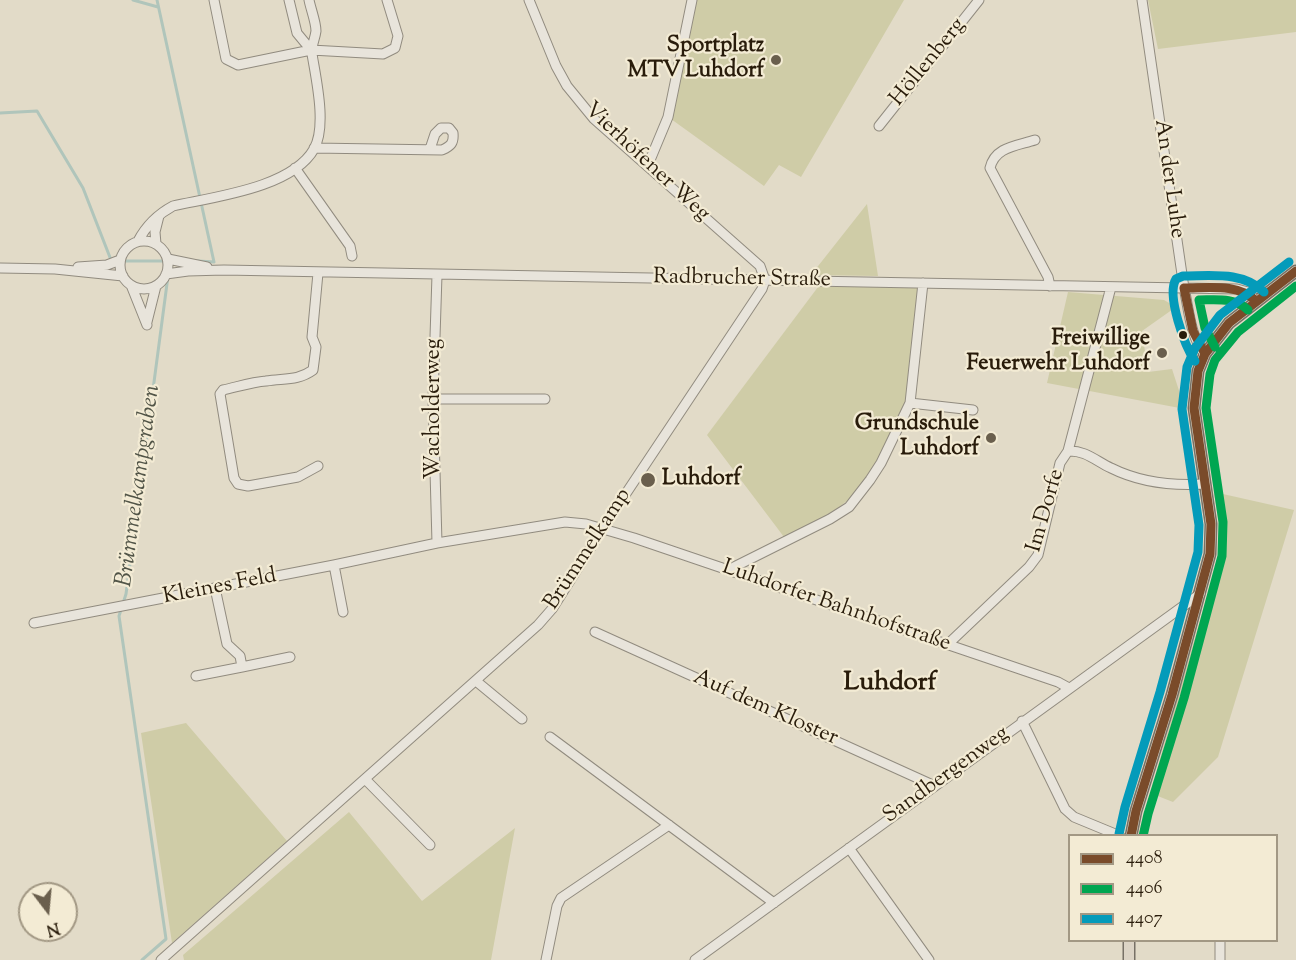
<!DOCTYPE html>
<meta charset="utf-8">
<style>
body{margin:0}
#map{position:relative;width:1296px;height:960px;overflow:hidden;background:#e2dbc8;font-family:"Sorts Mill Goudy",serif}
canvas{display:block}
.legend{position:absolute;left:1068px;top:834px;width:210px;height:108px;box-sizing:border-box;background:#f3ebd4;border:2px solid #a29884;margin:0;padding:8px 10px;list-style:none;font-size:18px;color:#291c0b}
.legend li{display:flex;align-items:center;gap:12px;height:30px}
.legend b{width:30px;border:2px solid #a29884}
.north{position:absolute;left:18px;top:882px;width:60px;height:60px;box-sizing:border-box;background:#f3ebd4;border:2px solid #a29884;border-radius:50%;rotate:164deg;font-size:16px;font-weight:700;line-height:24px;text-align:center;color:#291c0b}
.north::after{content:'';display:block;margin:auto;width:21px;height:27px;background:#6a5f4d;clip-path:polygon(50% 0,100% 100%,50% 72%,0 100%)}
</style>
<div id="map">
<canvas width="1296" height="960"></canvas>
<ul class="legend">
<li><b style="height:8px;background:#7a4b2a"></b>4408</li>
<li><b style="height:8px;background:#00a651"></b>4406</li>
<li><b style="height:8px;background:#049bba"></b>4407</li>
</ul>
<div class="north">N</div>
</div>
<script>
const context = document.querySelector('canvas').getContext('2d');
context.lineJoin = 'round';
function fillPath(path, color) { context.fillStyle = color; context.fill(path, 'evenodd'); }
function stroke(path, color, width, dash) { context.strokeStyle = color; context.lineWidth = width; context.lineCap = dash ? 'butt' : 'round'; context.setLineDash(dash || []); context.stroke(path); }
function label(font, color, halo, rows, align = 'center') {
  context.font = font + ' "Sorts Mill Goudy",serif'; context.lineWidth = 4.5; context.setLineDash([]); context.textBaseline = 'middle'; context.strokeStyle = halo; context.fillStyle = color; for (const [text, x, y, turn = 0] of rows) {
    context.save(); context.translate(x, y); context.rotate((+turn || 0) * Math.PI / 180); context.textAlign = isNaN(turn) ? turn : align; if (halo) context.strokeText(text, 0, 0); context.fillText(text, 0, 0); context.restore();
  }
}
fillPath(new Path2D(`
 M695,0H904L801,177L779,165L764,186L671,119Z
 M1148,0H1296V32L1158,49Z
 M867,204L878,276L811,275Z
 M920,286L907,400L891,435L864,486L828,517L784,537L707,435L818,287Z
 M1068,292L1164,300L1176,307L1142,331L1148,372L1172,369L1185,409L1047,383Z
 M1214,492L1294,510L1218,757L1173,802L1150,793L1222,544Z
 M186,723L287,841L172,943L141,733Z
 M349,812L422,901L515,828L491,960H184L183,955Z`), '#cfcca7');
stroke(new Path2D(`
 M133,0L158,7
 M157,0L214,262L198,261
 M0,113L37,111L83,188L111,260
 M120,261H168
 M142,960L166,939L119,616L126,594L170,261`), '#b0c5bb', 3);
const minor = new Path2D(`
 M214,0L226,59L238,65L311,50L383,54L395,48L398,36L387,0
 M289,0L297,33L311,50
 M529,0L556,66L567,86L594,119L760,266L765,280
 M1142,0L1184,288C1189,309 1190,337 1205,354
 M879,126L979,0
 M1035,140C1016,146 995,147 990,168L1048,277L1050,286
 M314,148L442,150C451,146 454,143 453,133L449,128H441L435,134L430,149
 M648,165L668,117L692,0
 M295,168L350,246L352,256
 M138,241C146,226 158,214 173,206C213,197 292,188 314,149C327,126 316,79 312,54C311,46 315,39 316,31C316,22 311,10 309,0
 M120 265a24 24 0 1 1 48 0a24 24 0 1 1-48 0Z
 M156,244L155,232L159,216
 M168,259L207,267
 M78,267L107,265L120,260
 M0,268L55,269L123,276
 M166,274L188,271L224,270L1237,289L1248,292L1256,301
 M437,275L433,399L437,543
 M131,285L147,325
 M147,322L156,286
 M433,399H545
 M910,403L973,410
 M1068,451C1085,450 1096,461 1111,468C1139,482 1172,486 1204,484
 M318,466L298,477L248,486L238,484L234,478L220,394L223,390C237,387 252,382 266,381C283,378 298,381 313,370L316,347L312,337L318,273
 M334,565L343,612
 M728,570L830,519L849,507L870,480L881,463L910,403L923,283
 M215,588L227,644L240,656L242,667L290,657
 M34,623L334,565L437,543L565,522L586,524L634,538L1058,682L1069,688
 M595,632L935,786
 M947,645L1029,567L1038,555L1060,463L1068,451L1111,287
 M196,676L242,667
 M476,681L522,719
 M1022,721L1065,809L1074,817L1120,836
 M550,737L774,903
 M365,779L430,845
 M849,848L929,960
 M161,960L538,625L552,609L603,528L762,289L765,280
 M546,960L557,906L561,898L669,825
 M695,960L1200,594
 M1220,960V940`);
const major = new Path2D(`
 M1131,836L1136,811L1172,695L1210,554L1211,524L1194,408L1198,371L1205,354L1229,323L1296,271
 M1129,940V960`);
stroke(minor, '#918b7f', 11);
stroke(major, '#777166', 13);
stroke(minor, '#e8e4db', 9);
stroke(major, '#dcd4c5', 10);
stroke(new Path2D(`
 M1205,354L1193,331L1184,288C1208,288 1238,283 1256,301
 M1131,836L1136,811L1172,695L1210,554L1211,524L1194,408L1198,371L1205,354L1229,323L1296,271`), '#7a4b2a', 9);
stroke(new Path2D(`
 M1215,347L1205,328L1199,300C1215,300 1235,297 1248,310
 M1143,836L1148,814L1184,698L1222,556L1223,522L1206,408L1210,374L1215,360L1238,332L1296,286`), '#00a651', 9);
stroke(new Path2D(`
 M1195,361C1185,347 1166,295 1176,279L1183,276C1211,276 1243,271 1264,292
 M1119,834L1125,807L1160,692L1198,552L1199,525L1182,409L1187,367L1195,348L1220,315L1289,262`), '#049bba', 9);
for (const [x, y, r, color] of [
 [776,60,6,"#6a5f4d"],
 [1183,335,5,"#291c0b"],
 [1162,353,6,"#6a5f4d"],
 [991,438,6,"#6a5f4d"],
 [648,480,8,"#6a5f4d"]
]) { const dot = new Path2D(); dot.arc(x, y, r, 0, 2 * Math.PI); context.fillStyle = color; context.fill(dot); stroke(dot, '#f3ebd4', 2); }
label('bold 22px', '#291c0b', '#f3ebd4', [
 ["Sportplatz",764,47],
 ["MTV Luhdorf",764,72],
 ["Freiwillige",1150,340],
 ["Feuerwehr Luhdorf",1150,365],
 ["Grundschule",979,425],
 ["Luhdorf",979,450],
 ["Luhdorf",662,480,"left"]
], 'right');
label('22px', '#291c0b', '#f3ebd4', [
 ["Höllenberg",929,63,-51],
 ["Vierhöfener Weg",646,163,43],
 ["An der Luhe",1168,179,82],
 ["Radbrucher Straße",742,280,1],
 ["Wacholderweg",435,409,-90],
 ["Im Dorfe",1047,511,-74],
 ["Brümmelkamp",589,550,-57],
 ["Kleines Feld",220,588,-11],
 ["Luhdorfer Bahnhofstraße",836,607,19],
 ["Auf dem Kloster",765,709,24],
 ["Sandbergenweg",947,776,-36]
]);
label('italic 24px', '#515447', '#f3ebd4', [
 ["Brümmelkampgraben",140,486,-82]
]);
label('bold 26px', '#291c0b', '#f3ebd4', [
 ["Luhdorf",890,685]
]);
</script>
